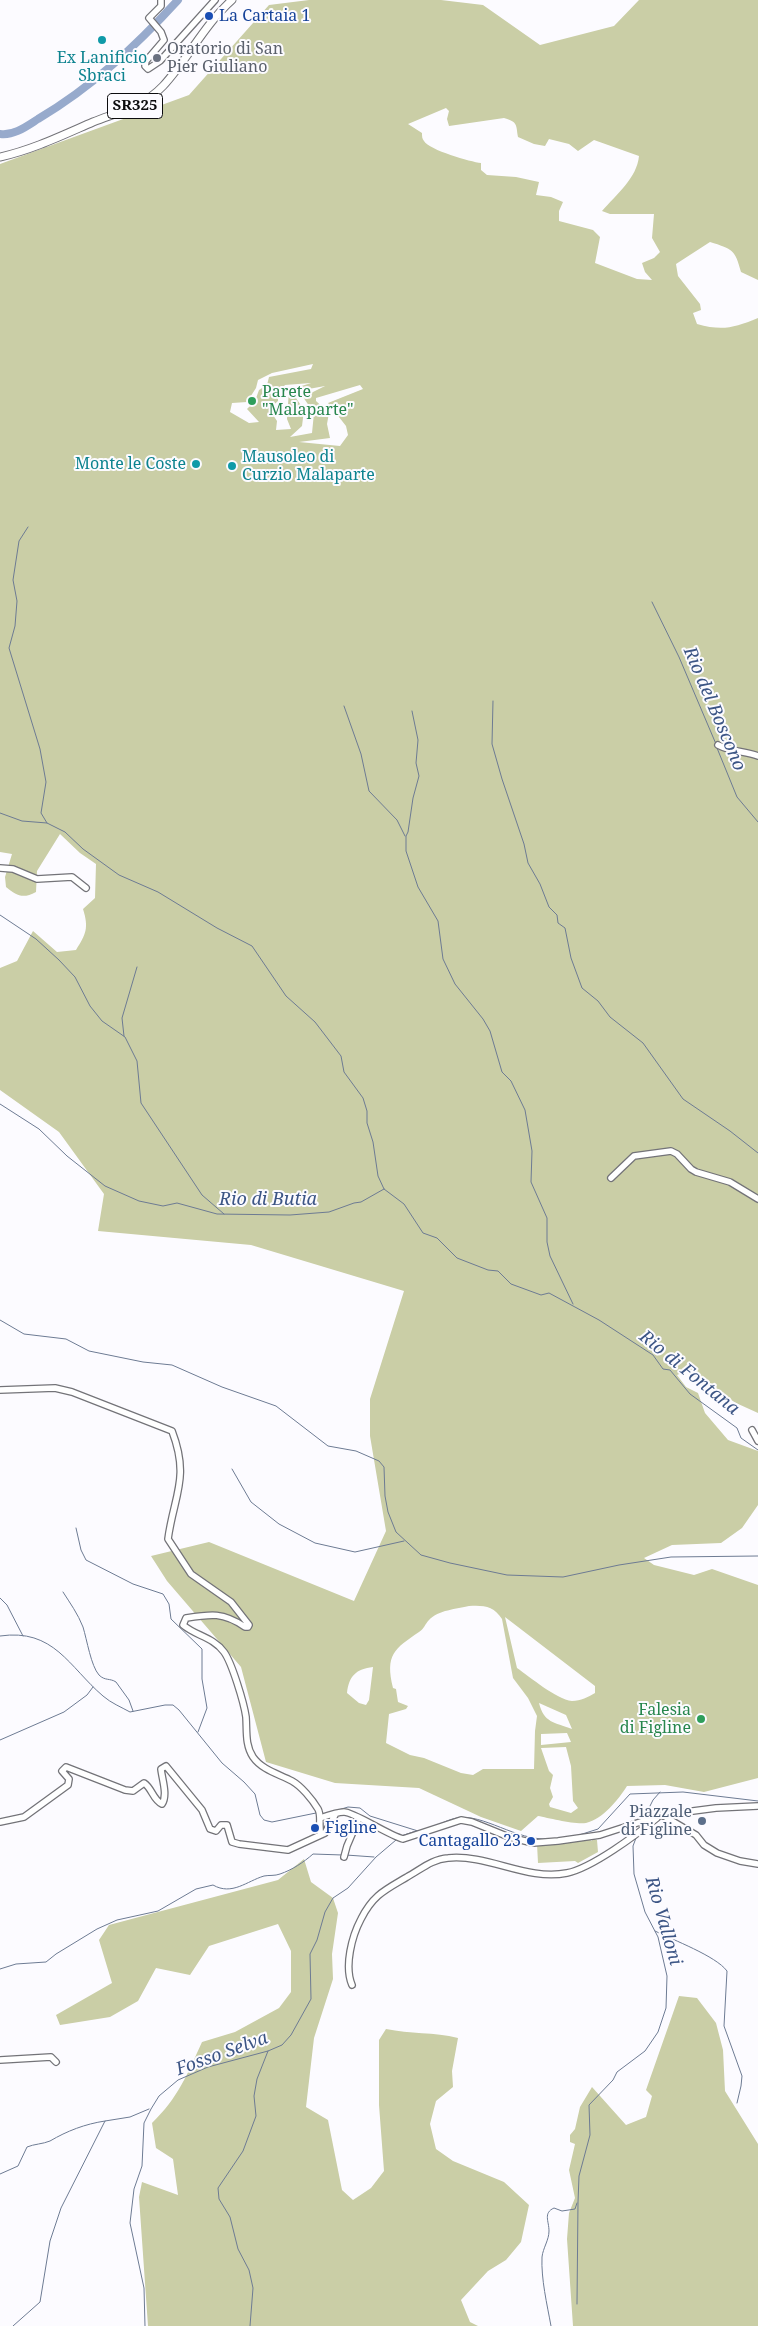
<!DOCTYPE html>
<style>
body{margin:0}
canvas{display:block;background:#fcfbff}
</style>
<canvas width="758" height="2326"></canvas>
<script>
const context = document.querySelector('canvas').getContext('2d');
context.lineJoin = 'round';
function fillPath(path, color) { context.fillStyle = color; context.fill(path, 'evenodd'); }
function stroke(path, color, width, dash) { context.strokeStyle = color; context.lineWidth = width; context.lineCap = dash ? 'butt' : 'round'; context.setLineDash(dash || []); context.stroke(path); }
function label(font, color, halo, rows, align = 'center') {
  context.font = font + ' "Noto Serif",serif'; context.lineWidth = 4; context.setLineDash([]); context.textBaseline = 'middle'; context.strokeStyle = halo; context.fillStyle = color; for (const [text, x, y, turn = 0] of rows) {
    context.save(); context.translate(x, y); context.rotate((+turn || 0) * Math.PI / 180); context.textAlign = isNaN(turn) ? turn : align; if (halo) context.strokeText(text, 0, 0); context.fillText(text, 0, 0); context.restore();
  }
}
fillPath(new Path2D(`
 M590,1839L591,1841L594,1839L597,1840L598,1852L578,1863L575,1861L538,1863L537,1844Z`), '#ccd0aa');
fillPath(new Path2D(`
 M309,0H441L483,5L540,45L614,26L639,0H758V280L741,272C735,249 732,249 710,242L676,264L678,276L700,304L701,310L693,313L697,324C722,331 734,328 758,318V1413L736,1403L686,1371L677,1375L686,1387L698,1393L705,1413L728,1440L758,1451V1505L742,1528L721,1543L672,1545L644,1558L654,1565L694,1575L712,1569L758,1585V1778L704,1792L665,1785L627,1786C618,1800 603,1819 586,1823C576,1825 549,1818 538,1816L521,1831L481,1817L419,1788L335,1783L266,1762L241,1667L167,1581L151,1556L209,1542L354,1601L386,1531L370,1436V1399L404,1291L251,1245L98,1231L104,1194L59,1132L0,1090V968L17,961L33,931L57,952L76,950C86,934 89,928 83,909L95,898L96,864L80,853L60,834L37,871L36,892C23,899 17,896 6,887L5,877L12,854L0,852V164L189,95L269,5ZM446,108L449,111L447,119L449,126L504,118C518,122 516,125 518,137L534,144L545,146L549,139L569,144L578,151L594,140L639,156C637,178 616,195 602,211L610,214H654L652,238L660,252L654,258L642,263L645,272L652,280L637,279L595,263L600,237L593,230L559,221V211L563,202L551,197L536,195L539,182L516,177L487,175L481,170V163C471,162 429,150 424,141C422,139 422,136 422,133L408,124ZM313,364L311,369L269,377L267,385L259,390L255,401L247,409L259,422L249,423L230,412L232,403L247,402L256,388L258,380L272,373ZM311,383L289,390L287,419L291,429L276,430L277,421L269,409L278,401V393L285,385ZM360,385L363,389L328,403L346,426L348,435L340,446L299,442L330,438L327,424L329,413L316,401V398ZM325,386L303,397L314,413L312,433L290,437L302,426L304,410L292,392ZM469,1606C483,1605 494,1606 502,1619L513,1678L528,1698L537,1716L535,1731L534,1769H483L473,1775L461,1773L424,1758L410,1755L386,1743L389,1714L406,1709L408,1706L398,1702L396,1689L393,1688C385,1655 394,1649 419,1632C424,1629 425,1624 429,1620C438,1610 457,1609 469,1606ZM505,1617L595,1686V1693C588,1697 581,1701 572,1701C556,1699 530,1677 517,1668ZM373,1667L369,1700L366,1705L359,1703L347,1693C349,1676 356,1669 373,1667ZM539,1703L566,1715L572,1729C554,1722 544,1723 539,1703ZM567,1733L571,1742L541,1745V1734ZM566,1747L571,1766L573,1801L578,1808L571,1813L550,1807L549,1804L553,1797L550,1788L553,1775L549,1771L541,1748Z
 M304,1859L311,1882L333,1898L338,1913L332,1954L333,1979L314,2038L306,2107L328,2120L342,2190L353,2200L371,2188L384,2171L379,2105V2040L386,2029C410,2034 434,2032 458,2038L452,2071L453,2087L436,2101L430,2124L436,2149L453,2161L504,2182L529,2205L521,2242L506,2260L488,2271L461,2300L470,2322L478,2326H148L139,2197L142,2182L178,2195L173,2159L156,2148L152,2123C178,2098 188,2073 202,2042L235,2032L279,2008L291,1992V1951L278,1924L209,1946L190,1975L156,1968L138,2001L110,2017L60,2025L56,2015L112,1983L99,1940L109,1925L278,1880Z
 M679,1996L697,1998L716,2023L723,2050L725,2091L758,2144V2326H573L567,2239L569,2213L575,2198L569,2170L575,2144L570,2142V2135L575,2129L580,2107L592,2087L626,2125L646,2117L652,2096L646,2090Z`), '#cacea6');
stroke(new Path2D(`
 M28,527L19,541L13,580L17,601L15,626L9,648L40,749L46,782L41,813L47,823
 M652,602L679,657L716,744
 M493,701L492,744L502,779L524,844L528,863L540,884L549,907L557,915L558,923L565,928L571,958L582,988L598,1001L610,1017L643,1043L683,1099L730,1131L758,1153
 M344,706L361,754L369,791L397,820L405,836
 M412,711L418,740L416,763L419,776L413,798L408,832L406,836V851L418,887L438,921L443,959L455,984L483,1019L490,1031L502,1072L511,1081L525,1110L532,1151L531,1182L547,1218V1242L550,1256L573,1304
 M717,748L737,797L758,822
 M0,813L22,821L47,823L65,832L83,849L119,875L158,892L217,928L252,946L286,996L315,1022L341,1056L344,1072L363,1098L367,1111V1123L373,1142L378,1176L384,1189L404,1204L423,1233L437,1238L457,1258L488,1270L498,1271L511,1284L541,1295L549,1293L599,1320L653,1355L663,1369L670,1370L690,1394L737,1428L741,1438L758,1450
 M0,915L36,939L59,960L75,977L90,1006L102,1021L125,1037L137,1061L141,1103L202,1195L224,1214
 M124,1036L122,1018L137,967
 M0,1104L39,1129L67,1156L105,1186L139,1201L163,1206L177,1203L217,1214L290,1215L329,1212L354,1203L361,1202L384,1189
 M0,1320L24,1334L66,1339L89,1351L143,1362L172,1365L222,1387L276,1406L328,1446L356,1451L379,1461L384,1467L385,1496L388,1512L396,1532L421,1555L450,1563L507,1575L563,1577L619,1565L671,1557L758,1556
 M232,1469L251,1502L279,1524L315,1543L355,1552L404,1541
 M76,1528L81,1550L86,1560L133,1584L163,1594L169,1604L171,1619L202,1649V1679L207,1708L198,1732
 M63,1592C70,1603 78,1614 83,1627C87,1640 91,1666 99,1675C105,1681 110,1678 116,1682L129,1700L133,1711
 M0,1598L7,1605L23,1636
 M0,1636C54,1628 69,1667 103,1696C111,1703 121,1707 130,1712L165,1705H173L179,1710L222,1763L244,1782L255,1794L260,1815L264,1820L272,1822L316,1813
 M0,1740L64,1712L87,1695L93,1687
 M335,1811L348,1807L360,1808L370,1816L418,1831
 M644,1818L653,1800L660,1792
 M438,1825C444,1822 451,1819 457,1818C483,1813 516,1841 549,1839
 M401,1836L416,1831
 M576,1836L598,1829L630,1794L683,1792L758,1801
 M346,1855L374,1857
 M655,1931C673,1940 716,1956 727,1971L724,2026L742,2076L741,2086L737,2103
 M0,1969L16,1964L46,1962L56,1954L97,1929L117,1920L158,1911L196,1889L213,1885C232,1896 247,1881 264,1876C269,1875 275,1876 280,1874C292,1870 304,1862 313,1854L342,1855
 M0,2174L18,2166L27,2147C34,2144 43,2144 50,2141C67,2131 85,2124 105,2121
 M577,2304L578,2202L579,2176L590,2135L589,2105L613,2080L617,2072L645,2051L658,2032L666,2008L667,1976L658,1937L645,1912L634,1874L633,1846L636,1838
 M13,2326L40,2302L50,2241L61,2208L105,2121L130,2117L149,2109
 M145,2326L144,2288L130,2223L134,2189L142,2166L144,2123L151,2109L159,2096L178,2080L208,2067L268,2051L282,2045L291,2035L311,1999L310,1954L317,1940L325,1912L333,1898L348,1888L376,1857L396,1840
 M250,2326L253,2288L249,2270L238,2249L230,2217L219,2199L218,2188L243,2151L256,2116L254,2096L257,2079L268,2051
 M551,2326C547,2304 541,2279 542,2257C543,2248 549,2240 549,2231C549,2221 543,2213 554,2208L562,2211L575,2209L577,2203`), '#6d7b93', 1);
stroke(new Path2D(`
 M0,134C14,136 27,126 38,119C92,87 136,46 178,0`), '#97aacc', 8);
const minor = new Path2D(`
 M161,0V6L149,18L161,32L164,40L146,61L145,66L148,69L160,61L215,0
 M718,745C731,752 745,751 758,756
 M0,868L13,869L37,879L72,877L86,888
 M611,1178L634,1156L671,1151L677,1154L691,1169L696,1172L730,1182L758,1199
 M0,1390L55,1388L72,1392L172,1431C190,1478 174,1495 168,1539L191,1574L231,1602L249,1625L248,1627H245C223,1612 211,1614 186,1618L183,1625C196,1636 213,1637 224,1652C232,1663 244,1703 246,1717C247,1731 245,1745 253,1757C262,1770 279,1774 292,1781C301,1786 312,1799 318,1809C322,1816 318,1826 321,1835
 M752,1430L758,1441
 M662,1815L696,1835L704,1845L717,1853L740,1861L758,1864
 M320,1818C326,1816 338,1812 344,1812C354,1812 388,1835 403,1839L461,1820L472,1822L509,1837L533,1843L558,1841L600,1835L662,1815L716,1808L758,1806
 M0,1822L24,1817L68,1785L69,1779L62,1771L66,1767L125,1790L133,1791L144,1783C152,1788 153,1800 162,1804C168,1795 162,1779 161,1769L166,1766L202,1810L210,1829L216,1831L221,1825H227L232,1842L239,1844L288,1850L325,1833L335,1815
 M344,1857L347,1846L359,1818
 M352,1985C344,1966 352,1936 361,1919C373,1895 385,1890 407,1877C420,1870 432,1859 448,1858C489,1854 526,1881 567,1873C592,1868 636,1835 657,1818
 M0,2060L51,2057L56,2062`);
const major = new Path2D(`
 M0,157C32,150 63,135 93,122C118,112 143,107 163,86C188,59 204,25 232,0`);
stroke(minor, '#737378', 8);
stroke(major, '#737378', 9);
stroke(minor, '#fff', 5.5);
stroke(major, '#fff', 7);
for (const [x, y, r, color] of [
 [209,16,5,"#1a4fb4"],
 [102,40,5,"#0f9aa8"],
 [157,58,5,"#6b7280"],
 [252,401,5,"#2e9e5b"],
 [196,464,5,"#0f9aa8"],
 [232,466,5,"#0f9aa8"],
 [701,1719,5,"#2e9e5b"],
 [702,1821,5,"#5c6f8a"],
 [315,1828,5,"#1a4fb4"],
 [531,1841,5,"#1a4fb4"]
]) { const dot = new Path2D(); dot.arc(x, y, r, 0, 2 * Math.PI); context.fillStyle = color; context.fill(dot); stroke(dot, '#fcfbff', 2); }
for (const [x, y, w] of [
 [135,106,55]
]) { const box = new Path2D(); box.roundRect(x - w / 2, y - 12.5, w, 25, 4); context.fillStyle = '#fcfbff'; context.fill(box); stroke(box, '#0c0c0e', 1); }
label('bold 15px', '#0c0c0e', null, [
 ["SR325",135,106]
]);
label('16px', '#164399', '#fcfbff', [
 ["La Cartaia 1",219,16],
 ["Figline",325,1828],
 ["Cantagallo 23",521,1841,"right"]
], 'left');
label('16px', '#5b616d', '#fcfbff', [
 ["Oratorio di San",167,49],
 ["Pier Giuliano",167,67]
], 'left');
label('16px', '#0d838f', '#fcfbff', [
 ["Ex Lanificio",102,58],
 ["Sbraci",102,76],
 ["Mausoleo di",242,457,"left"],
 ["Curzio Malaparte",242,475,"left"],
 ["Monte le Coste",186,464,"right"]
]);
label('16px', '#27864d', '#fcfbff', [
 ["Parete",262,392],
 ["\"Malaparte\"",262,410],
 ["Falesia",691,1710,"right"],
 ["di Figline",691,1728,"right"]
], 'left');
label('16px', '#4e5e75', '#fcfbff', [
 ["Piazzale",692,1812],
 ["di Figline",692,1830]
], 'right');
label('italic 18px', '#3c5585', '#fcfbff', [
 ["Rio del Boscono",714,709,67],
 ["Rio di Butia",268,1200],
 ["Rio di Fontana",689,1373,39],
 ["Rio Valloni",663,1921,74],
 ["Fosso Selva",222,2054,-20]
]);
</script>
